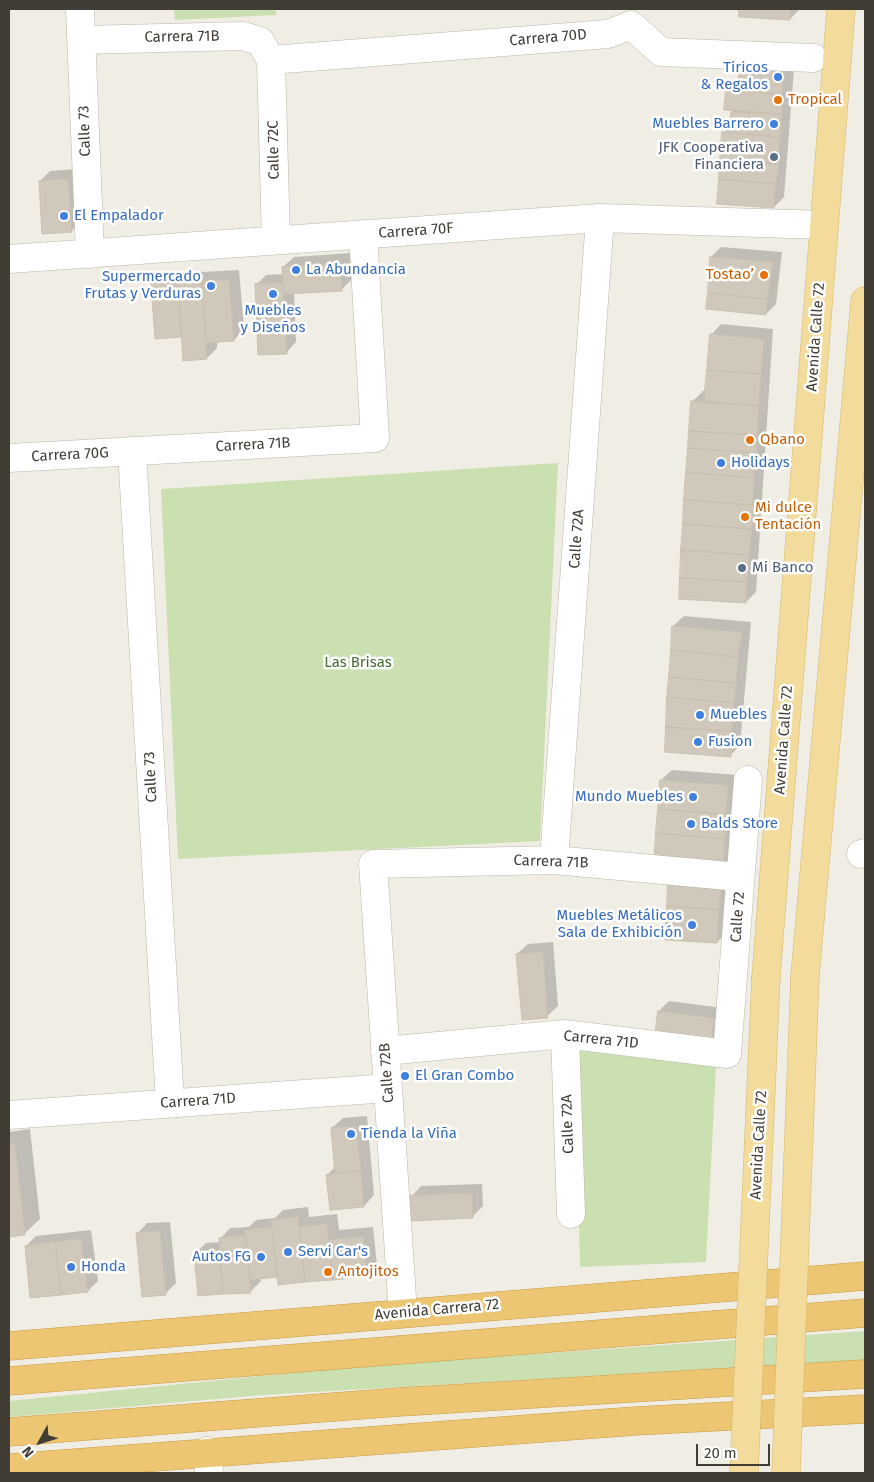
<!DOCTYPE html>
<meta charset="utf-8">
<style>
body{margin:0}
#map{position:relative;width:874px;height:1482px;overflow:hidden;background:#f0ede4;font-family:"Fira Sans",sans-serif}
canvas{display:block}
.frame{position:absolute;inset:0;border:10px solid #413d35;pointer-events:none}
.north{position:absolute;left:15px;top:1417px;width:50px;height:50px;-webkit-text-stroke:4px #fff;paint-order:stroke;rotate:231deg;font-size:14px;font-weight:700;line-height:20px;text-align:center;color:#413d35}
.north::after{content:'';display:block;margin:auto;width:18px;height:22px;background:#413d35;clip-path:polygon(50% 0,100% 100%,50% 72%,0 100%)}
.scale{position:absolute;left:696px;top:1444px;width:74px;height:22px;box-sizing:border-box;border:2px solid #413d35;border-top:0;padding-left:6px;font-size:15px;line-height:18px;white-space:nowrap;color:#413d35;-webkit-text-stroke:4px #fff;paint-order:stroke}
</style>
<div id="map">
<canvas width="874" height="1482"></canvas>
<div class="frame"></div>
<div class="north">N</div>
<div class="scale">20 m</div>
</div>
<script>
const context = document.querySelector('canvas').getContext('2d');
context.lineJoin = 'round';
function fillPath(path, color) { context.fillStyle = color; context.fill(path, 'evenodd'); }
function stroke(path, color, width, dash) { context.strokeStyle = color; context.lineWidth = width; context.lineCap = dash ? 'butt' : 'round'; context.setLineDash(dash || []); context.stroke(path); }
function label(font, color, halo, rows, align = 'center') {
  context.font = font + ' "Fira Sans",sans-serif'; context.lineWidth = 5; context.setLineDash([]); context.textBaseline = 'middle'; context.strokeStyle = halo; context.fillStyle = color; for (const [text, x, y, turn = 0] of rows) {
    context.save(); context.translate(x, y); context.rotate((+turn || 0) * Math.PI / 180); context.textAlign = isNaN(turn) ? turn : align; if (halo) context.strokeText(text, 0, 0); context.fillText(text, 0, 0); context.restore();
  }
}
fillPath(new Path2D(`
 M174,9H276V15L175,20Z
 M558,463L540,841L178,859L161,489Z
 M575,1049L716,1067L706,1262L580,1267Z
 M865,1331V1360L263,1395L9,1417V1401L362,1366Z`), '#cae0b1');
fillPath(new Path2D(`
 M741,9H800L790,19L740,15Z
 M795,56L784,197L774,207L723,133L732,124V111L725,109L727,90L737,80Z
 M78,169L82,220L71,231L40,181L50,171Z
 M721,247L782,252L776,304L766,314L711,257Z
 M351,253L352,279L342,289L294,292L296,342L286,353L256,285L266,275L284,274L283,267L294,257Z
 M239,270L244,329L234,340L217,341V348L207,358L182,336L156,337L152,285L163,274Z
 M721,324L773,329L756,592L746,602L692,402L703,391H706L711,335Z
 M684,616L751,622L740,745L730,756L673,626Z
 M672,770L738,775L733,856L723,867L661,780Z
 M680,870L730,874L727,932L717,942Z
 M553,942L558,1006L547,1016L517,954L528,944Z
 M669,1001L723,1008L721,1033L710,1044L659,1011Z
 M367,1116L374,1195L364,1206L331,1209L327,1175L335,1167L332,1128L343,1118Z
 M30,1129L40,1219L24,1234L9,1236V1132Z
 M482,1184L483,1206L472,1217L411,1197L421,1186Z
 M308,1207L309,1217L337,1214L339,1230L373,1227L377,1265L366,1275L279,1284L278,1276L260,1278L261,1281L250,1292L199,1295L195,1253L206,1243L220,1242V1239L230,1228L249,1227L256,1220L275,1218L283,1210Z
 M170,1222L176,1283L166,1293L137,1234L147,1223Z
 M91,1230L98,1281L88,1291L26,1246L36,1236Z`), '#0003');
const building = new Path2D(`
 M739,9H791L790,20L739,17Z
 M740,62L785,66L782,95L738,91Z
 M726,90L782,95V114L724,110Z
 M731,112L782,114L780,137L730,133Z
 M722,132L780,137L778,164L720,159Z
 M720,159L778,164L776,184L719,179Z
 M68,179L72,232L42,234L39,181Z
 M719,179L776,184L774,208L717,204Z
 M710,257L773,262L767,299L708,293Z
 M341,263L342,291L284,294L282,267Z
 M229,280L234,341L206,343L202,281Z
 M202,281L207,359L183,361L178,283Z
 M178,283L181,337L155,339L151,284Z
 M283,283L287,354L258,355L255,284Z
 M708,293L767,299L766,315L706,309Z
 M710,334L764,339L761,374L707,370Z
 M707,370L761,374L759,406L704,401Z
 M691,401L759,406L757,435L689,431Z
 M689,431L757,435L756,453L688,448Z
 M688,448L756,453L754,478L686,472Z
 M686,472L754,478L753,505L684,500Z
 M684,500L753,505L752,529L683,524Z
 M683,524L752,529L749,555L681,550Z
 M681,550L749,555L747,582L680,578Z
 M680,578L747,582L746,603L679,599Z
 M672,626L742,632L738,657L671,650Z
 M671,650L738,657L736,683L669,677Z
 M669,677L736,683L734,703L667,697Z
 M667,697L734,703L732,731L666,727Z
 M666,727L732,731L731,757L665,752Z
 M660,780L728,785L726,814L658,809Z
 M658,809L726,814L725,839L656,833Z
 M656,833L725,839L723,868L654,862Z
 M668,880L721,884L719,910L667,906Z
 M667,906L719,910L717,943L665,940Z
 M543,952L548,1018L522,1020L516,954Z
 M658,1011L714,1018L711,1045L655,1038Z
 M357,1126L361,1171L335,1174L331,1128Z
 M15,1144L25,1235L9,1237V1145Z
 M361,1171L364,1207L330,1210L326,1175Z
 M472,1193L473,1218L411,1221L410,1196Z
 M298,1217L305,1282L278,1285L271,1220Z
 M327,1224L333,1280L305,1282L299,1227Z
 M272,1227L277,1277L250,1280L244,1230Z
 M160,1231L166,1295L142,1297L136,1233Z
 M246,1236L251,1293L223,1294L219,1238Z
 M363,1237L367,1276L333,1280L329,1240Z
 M81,1239L88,1292L61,1295L55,1242Z
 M55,1242L61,1295L30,1298L25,1246Z
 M219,1251L223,1294L198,1296L194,1253Z`);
fillPath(building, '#d0c8bb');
stroke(building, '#cac0af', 1);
const minor = new Path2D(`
 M80,9L90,254
 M631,25L661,52L813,58
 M82,40L243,36L260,41L271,60L276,240
 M271,60L608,34L631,25
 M9,259L600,218L824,225
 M132,451L170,1103
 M9,458L375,438L363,234
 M861,854L865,853
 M554,860L600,218
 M565,1034L571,1214
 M385,1051L565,1034L727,1054L748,780
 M9,1115L388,1088
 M403,1313L373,864L554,860L728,876
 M207,1451L209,1473`);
const major = new Path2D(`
 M805,976L865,301
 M766,977L841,9`);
const highway = new Path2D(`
 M9,1346L865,1276
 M9,1381L865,1313
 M9,1432L399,1402L865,1374
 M9,1468L635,1421L865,1409`);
stroke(minor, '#bdb7ab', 29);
stroke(major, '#d4b76e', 29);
stroke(highway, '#ca9b44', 29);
stroke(minor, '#fff', 28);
stroke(major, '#f2db9b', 28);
stroke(highway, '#edc673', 28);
const majorBridge = new Path2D(`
 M744,1473L766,977
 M786,1473L805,976`);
stroke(majorBridge, '#d4b76e', 29, []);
stroke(majorBridge, '#f2db9b', 28);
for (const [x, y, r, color] of [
 [778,77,5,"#3f7fe0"],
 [778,100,5,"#e8710a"],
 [774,124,5,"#3f7fe0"],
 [774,157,5,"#5c6f8a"],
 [64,216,5,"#3f7fe0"],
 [296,270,5,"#3f7fe0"],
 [764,275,5,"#e8710a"],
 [211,286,5,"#3f7fe0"],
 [273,294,5,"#3f7fe0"],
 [750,440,5,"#e8710a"],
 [721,463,5,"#3f7fe0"],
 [745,517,5,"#e8710a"],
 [742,568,5,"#5c6f8a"],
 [700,715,5,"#3f7fe0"],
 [698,742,5,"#3f7fe0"],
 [693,797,5,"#3f7fe0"],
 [691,824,5,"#3f7fe0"],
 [692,925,5,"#3f7fe0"],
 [405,1076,5,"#3f7fe0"],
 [351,1134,5,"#3f7fe0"],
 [288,1252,5,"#3f7fe0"],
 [261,1257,5,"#3f7fe0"],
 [71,1267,5,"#3f7fe0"],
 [328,1272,5,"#e8710a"]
]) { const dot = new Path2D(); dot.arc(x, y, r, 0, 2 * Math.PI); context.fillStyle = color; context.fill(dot); stroke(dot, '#fff', 2); }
label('15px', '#413d35', '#fff', [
 ["Carrera 71B",182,37,-1],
 ["Carrera 70D",548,38,-5],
 ["Calle 73",85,131,-92],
 ["Calle 72C",274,150,-91],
 ["Carrera 70F",416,231,-4],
 ["Avenida Calle 72",816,337,-86],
 ["Carrera 71B",253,445,-3],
 ["Carrera 70G",70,455,-3],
 ["Calle 72A",577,539,-86],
 ["Avenida Calle 72",784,740,-86],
 ["Calle 73",151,777,-93],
 ["Carrera 71B",551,862,2],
 ["Calle 72",738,917,-86],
 ["Carrera 71D",601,1040,6],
 ["Calle 72B",387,1073,-94],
 ["Carrera 71D",198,1101,-4],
 ["Calle 72A",568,1124,-92],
 ["Avenida Calle 72",759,1145,-87],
 ["Avenida Carrera 72",437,1310,-5]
]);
label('15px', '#366cbe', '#fff', [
 ["Tiricos",768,68,"right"],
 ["& Regalos",768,85,"right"],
 ["Muebles Barrero",764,124,"right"],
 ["El Empalador",74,216],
 ["La Abundancia",306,270],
 ["Supermercado",201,277,"right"],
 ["Frutas y Verduras",201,294,"right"],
 ["Muebles",273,311,"center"],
 ["y Diseños",273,328,"center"],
 ["Holidays",731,463],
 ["Muebles",710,715],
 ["Fusion",708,742],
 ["Mundo Muebles",683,797,"right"],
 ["Balds Store",701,824],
 ["Muebles Metálicos",682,916,"right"],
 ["Sala de Exhibición",682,933,"right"],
 ["El Gran Combo",415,1076],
 ["Tienda la Viña",361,1134],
 ["Servi Car's",298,1252],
 ["Autos FG",251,1257,"right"],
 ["Honda",81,1267]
], 'left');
label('15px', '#c56008', '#fff', [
 ["Tropical",788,100],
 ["Tostao’",754,275,"right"],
 ["Qbano",760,440],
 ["Mi dulce",755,508],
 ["Tentación",755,525],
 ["Antojitos",338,1272]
], 'left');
label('15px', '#4e5e75', '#fff', [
 ["JFK Cooperativa",764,148],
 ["Financiera",764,165],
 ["Mi Banco",752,568,"left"]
], 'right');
label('15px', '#456b30', '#fff', [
 ["Las Brisas",358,663]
]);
</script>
